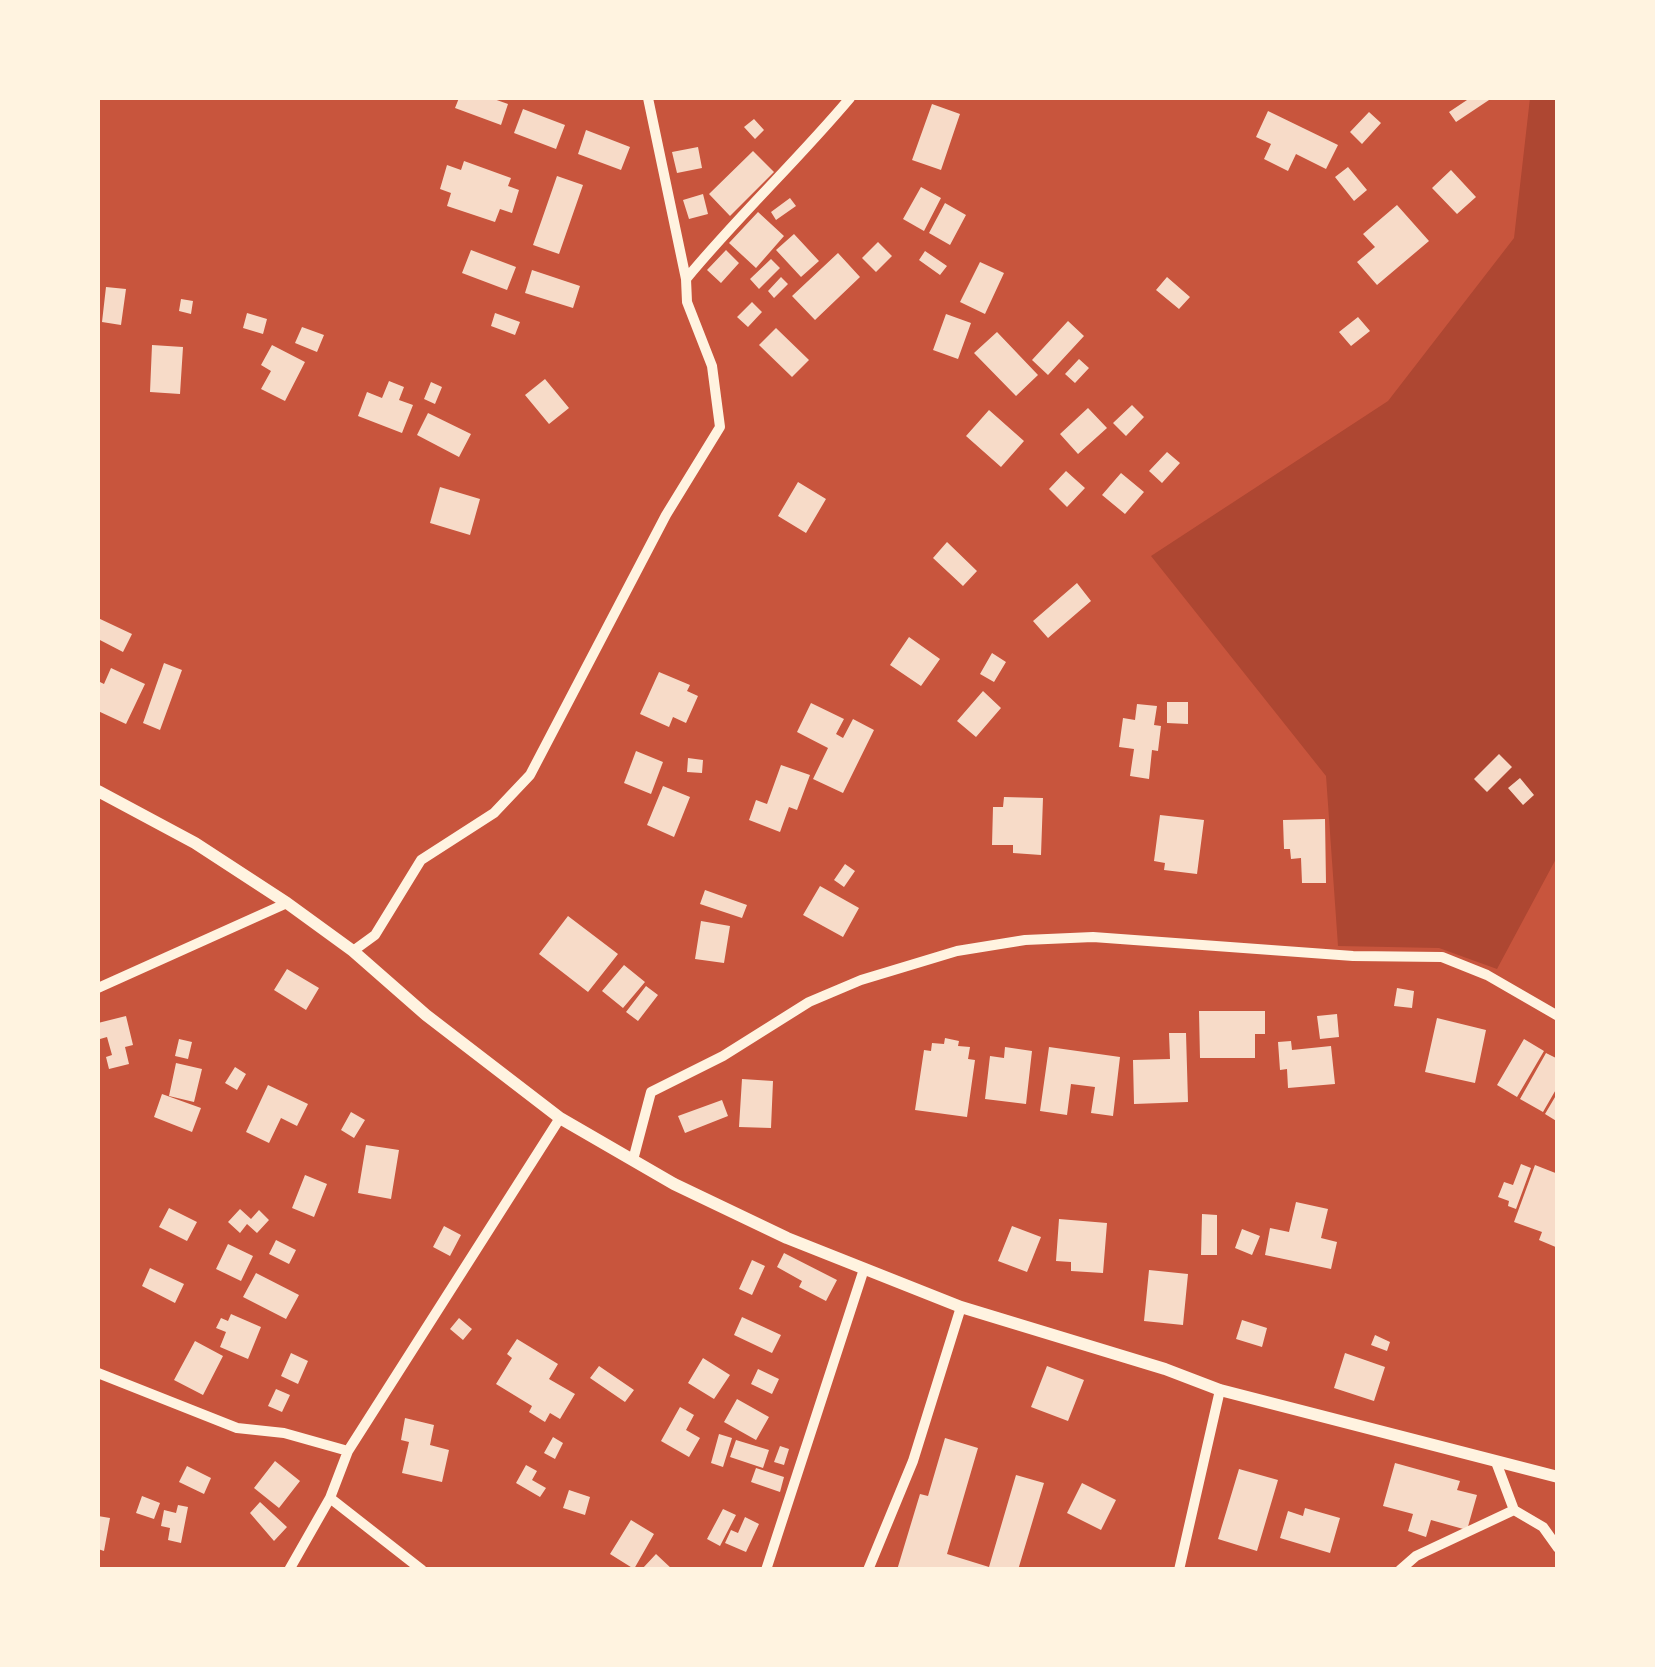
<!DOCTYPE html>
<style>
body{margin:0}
#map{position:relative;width:1655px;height:1667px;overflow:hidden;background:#c8553d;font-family:"Sofia Sans Condensed",sans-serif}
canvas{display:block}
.frame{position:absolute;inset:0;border:100px solid #fff3e0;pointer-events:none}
</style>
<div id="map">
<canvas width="1655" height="1667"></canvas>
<div class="frame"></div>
</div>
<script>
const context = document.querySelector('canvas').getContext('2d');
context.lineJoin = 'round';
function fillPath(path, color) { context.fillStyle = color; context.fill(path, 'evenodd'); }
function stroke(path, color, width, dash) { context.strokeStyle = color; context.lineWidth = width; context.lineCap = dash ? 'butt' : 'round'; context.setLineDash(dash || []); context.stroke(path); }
fillPath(new Path2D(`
 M1530,98H1557V857L1497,969L1439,948L1338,946L1326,776L1151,556L1388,401L1514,238Z`), '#ae4732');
fillPath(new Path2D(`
 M459,98H491L508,104L501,125L455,108Z
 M1470,98H1492L1456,122L1449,112Z
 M932,104L960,114L941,170L912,160Z
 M523,109L565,125L556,149L514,133Z
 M1268,111L1338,145L1326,169L1296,154L1288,171L1264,159L1271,144L1256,137Z
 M1369,112L1381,123L1362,144L1350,132Z
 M754,119L764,130L755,139L744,127Z
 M586,130L630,147L621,170L578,154Z
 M698,147L702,168L677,173L672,152Z
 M753,151L774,172L730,216L709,194Z
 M464,161L511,178L508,186L519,190L512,213L500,209L495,222L447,206L451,193L440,189L447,165L461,170Z
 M1348,167L1367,190L1354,201L1335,177Z
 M1451,170L1476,197L1457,214L1432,188Z
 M557,176L583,185L559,254L533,245Z
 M921,187L941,198L924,231L903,219Z
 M703,194L708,214L689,219L683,200Z
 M790,198L796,206L776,220L771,212Z
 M945,203L966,215L950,245L929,233Z
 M1397,205L1429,241L1377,285L1357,262L1375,247L1363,234Z
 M758,212L784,236L756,268L729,243Z
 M794,234L819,261L801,277L776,250Z
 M878,242L892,256L876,272L862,258Z
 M471,250L516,267L507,290L462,273Z
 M726,250L739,263L721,283L707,270Z
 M925,251L947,266L940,275L919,260Z
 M838,253L860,277L815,320L792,296Z
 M771,259L780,268L759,289L750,279Z
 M980,262L1004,273L985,314L960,302Z
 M532,270L580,286L573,308L525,293Z
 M781,277L788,284L774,298L768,291Z
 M1167,277L1190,297L1179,309L1156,290Z
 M106,287L126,289L121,325L102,322Z
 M181,299L193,301L191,314L179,311Z
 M752,302L762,312L748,327L737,317Z
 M247,313L267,319L263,334L243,328Z
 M495,313L520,322L515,335L491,326Z
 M946,314L971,323L958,359L933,350Z
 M1358,317L1370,331L1351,346L1339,332Z
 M1068,321L1084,336L1048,375L1032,360Z
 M302,327L324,335L317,352L295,343Z
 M776,328L809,360L792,377L759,345Z
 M997,332L1038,375L1016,396L974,353Z
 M152,345L183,347L180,394L150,392Z
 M272,345L305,362L285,401L261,389L271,371L261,365Z
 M1079,359L1089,368L1075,383L1065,374Z
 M545,379L569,408L549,424L525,395Z
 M389,381L404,387L399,400L413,405L402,433L358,416L367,392L382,398Z
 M431,382L442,387L435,404L424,399Z
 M1132,405L1144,417L1126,436L1113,423Z
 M1088,408L1107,428L1078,454L1060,434Z
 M989,410L1024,441L1001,467L966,436Z
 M428,413L471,434L459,457L417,435Z
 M1167,452L1180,463L1162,483L1149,471Z
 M1066,471L1085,488L1067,507L1049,489Z
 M1121,473L1144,492L1125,514L1102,495Z
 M798,482L826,499L806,533L778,516Z
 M440,487L480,499L470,535L430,523Z
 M947,542L977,571L963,586L933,558Z
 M1077,583L1091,601L1048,638L1033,621Z
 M98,618L132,634L123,652L98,639Z
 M909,637L940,659L921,686L890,665Z
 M992,653L1006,662L994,682L980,674Z
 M164,663L182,670L160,730L143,723Z
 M111,668L145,684L126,724L98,711V681L104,684Z
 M659,672L690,685L687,691L698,696L686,723L673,717L669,727L640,714Z
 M983,691L1001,708L976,737L957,721Z
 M1167,702H1188V724L1167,723Z
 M811,703L844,719L836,734L843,738L853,719L874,730L843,793L813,779L828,748L797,732Z
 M1137,704L1157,706L1154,725L1161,726L1158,751L1152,750L1149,779L1130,776L1134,749L1119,747L1123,718L1135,720Z
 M636,751L663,762L651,794L624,783Z
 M1499,754L1512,767L1487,792L1474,779Z
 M688,758L703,760L702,773L687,772Z
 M781,765L810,775L797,810L789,807L780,832L749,820L756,800L767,804Z
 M1520,778L1534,795L1523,805L1508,788Z
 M663,786L690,797L674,837L647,825Z
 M1004,797L1043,798L1041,855L1013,853V845H992L993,807H1003Z
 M1160,815L1204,820L1197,874L1164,870L1165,863L1154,861Z
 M1325,819L1326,883H1302L1301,858L1291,859L1290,849H1284L1283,820Z
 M845,864L855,871L844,887L834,880Z
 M820,886L859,908L843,937L803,915Z
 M705,890L747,905L742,918L700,904Z
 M568,916L618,954L588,992L539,954Z
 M701,921L730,926L724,963L695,959Z
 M624,965L645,982L623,1008L602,991Z
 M287,969L319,988L306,1010L274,990Z
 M646,986L658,995L638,1021L626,1012Z
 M1397,988L1414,991L1412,1008L1394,1006Z
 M1199,1011H1265V1034H1255V1058H1200Z
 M1337,1014L1339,1037L1320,1039L1317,1016Z
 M126,1016L133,1045L125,1047L129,1064L109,1069L106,1057L112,1055L107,1037L100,1039L98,1023Z
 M1437,1018L1486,1030L1475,1083L1425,1072Z
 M1169,1033H1186L1188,1102L1134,1104L1133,1060L1170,1059Z
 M945,1038L959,1041L958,1046L970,1047L968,1059L975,1060L967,1117L915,1110L924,1050L931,1051L932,1043L944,1044Z
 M179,1039L192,1042L188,1059L175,1056Z
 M1524,1039L1544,1051L1517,1097L1497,1085Z
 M1291,1041L1292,1050L1331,1046L1335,1084L1288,1088L1287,1069L1280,1070L1278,1042Z
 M1005,1047L1032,1051L1026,1104L985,1099L990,1056L1004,1058Z
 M1049,1047L1120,1057L1113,1116L1091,1113L1095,1087L1071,1084L1067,1115L1040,1111Z
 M1546,1053L1558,1059V1086L1543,1112L1520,1099Z
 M176,1063L202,1069L194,1102L169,1096Z
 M235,1067L246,1074L237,1090L225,1083Z
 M742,1079L773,1081L771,1128L739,1127Z
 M268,1085L308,1104L297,1126L281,1118L269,1143L246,1132Z
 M1558,1092V1122L1545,1114Z
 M162,1094L201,1108L192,1132L154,1117Z
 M722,1100L728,1116L685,1133L678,1116Z
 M351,1112L365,1120L354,1138L341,1130Z
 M366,1145L399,1150L391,1199L358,1193Z
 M1521,1164L1531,1168L1516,1209L1508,1206L1509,1201L1498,1197L1504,1182L1513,1185Z
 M1535,1165L1558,1174V1248L1539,1240L1542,1232L1514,1222Z
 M305,1175L327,1184L314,1217L292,1208Z
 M1296,1202L1328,1209L1321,1238L1337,1242L1331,1269L1265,1255L1270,1228L1289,1232Z
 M169,1208L197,1222L187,1241L159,1227Z
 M240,1209L251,1219L259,1210L269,1220L257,1233L247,1224L240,1233L228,1222Z
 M1202,1214L1217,1215V1255H1201Z
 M1059,1219L1107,1223L1103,1273L1071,1271V1262L1056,1261Z
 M444,1226L461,1235L450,1256L433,1247Z
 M1012,1226L1041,1237L1027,1272L998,1261Z
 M1242,1229L1260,1236L1252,1255L1235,1248Z
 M276,1240L296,1250L289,1264L269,1254Z
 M228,1244L253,1256L241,1281L216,1269Z
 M784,1253L837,1280L826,1301L799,1287L802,1281L777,1267Z
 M752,1260L765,1266L752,1295L739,1289Z
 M150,1268L184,1284L175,1303L142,1286Z
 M1149,1270L1188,1274L1183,1325L1144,1321Z
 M256,1273L299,1295L286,1319L243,1297Z
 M231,1314L261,1327L248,1359L220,1347L226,1332L216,1328L221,1318L228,1321Z
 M742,1317L781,1335L772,1353L734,1335Z
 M459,1318L472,1329L463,1340L450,1329Z
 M1242,1320L1267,1328L1262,1347L1236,1339Z
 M1375,1335L1390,1342L1387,1351L1371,1345Z
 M517,1339L558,1364L549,1379L575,1394L560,1419L550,1413L545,1422L529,1412L532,1406L496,1384L512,1358L507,1354Z
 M195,1341L223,1356L203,1395L174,1380Z
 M291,1353L308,1361L298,1384L281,1376Z
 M1345,1353L1385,1367L1374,1401L1334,1388Z
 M703,1358L730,1375L714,1399L688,1383Z
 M599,1366L634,1390L625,1402L590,1378Z
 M1047,1366L1084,1380L1068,1421L1031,1407Z
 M758,1369L779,1379L772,1394L751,1384Z
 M276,1389L290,1395L282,1412L268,1406Z
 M737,1399L769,1417L756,1440L724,1422Z
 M680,1407L694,1415L686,1430L700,1438L689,1457L661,1441Z
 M405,1418L434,1425L430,1445L449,1450L442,1482L402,1473L409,1442L401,1440Z
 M719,1434L732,1438L723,1467L711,1463Z
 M553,1437L563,1443L555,1459L544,1453Z
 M945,1438L978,1448L947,1554L989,1567L1016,1475L1044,1483L1018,1570H897L920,1494L928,1496Z
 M736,1440L769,1450L763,1468L730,1457Z
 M780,1446L789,1449L784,1465L774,1462Z
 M275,1461L300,1481L279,1508L254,1488Z
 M1395,1463L1460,1481L1457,1490L1477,1495L1467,1530L1431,1520L1426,1537L1408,1531L1413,1514L1383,1506Z
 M526,1465L537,1471L532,1480L546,1488L540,1497L516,1483Z
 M187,1466L211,1478L204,1494L179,1482Z
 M756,1468L784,1477L780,1492L751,1482Z
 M1239,1469L1278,1480L1257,1551L1218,1539Z
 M1082,1483L1116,1500L1101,1530L1067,1513Z
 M569,1490L590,1497L585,1515L563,1508Z
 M142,1496L160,1503L154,1519L136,1513Z
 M260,1502L287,1527L274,1541L250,1513Z
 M178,1505L188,1507L181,1543L168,1540L170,1528L161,1526L164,1510L176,1513Z
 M1305,1508L1340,1518L1330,1553L1280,1538L1288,1511L1303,1516Z
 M723,1509L736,1515L720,1546L707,1539Z
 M98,1516L110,1518L104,1551L98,1549Z
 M745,1517L759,1524L746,1552L725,1543L731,1530L738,1533Z
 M631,1520L654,1534L634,1569L610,1554Z
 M656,1554L673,1570H645L643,1568Z`), '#f7dbc8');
stroke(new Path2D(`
 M648,98L686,279
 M353,951L375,935L421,860L494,813L530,775L666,515L720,427L712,366L687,302L686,279C738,216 797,161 850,98
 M98,988L287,903
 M633,1160L651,1092L723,1056L809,1002L861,980L957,951L1025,940L1093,937L1353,956L1442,957L1487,975L1558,1016
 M98,1373L237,1428L284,1433L348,1451
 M1496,1462L1514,1510L1543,1527L1558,1548
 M330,1498L422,1570
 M289,1570L330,1498L348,1451L560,1118
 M766,1570L864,1269
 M868,1570L913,1461L961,1307
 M1179,1570L1220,1390
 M1400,1570L1416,1556L1514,1510`), '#fff3e0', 10);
stroke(new Path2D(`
 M98,791L195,843L287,903L353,951L426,1015L560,1118L674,1184L787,1238L961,1307L1165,1369L1220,1390L1558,1477`), '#fff3e0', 12);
</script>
